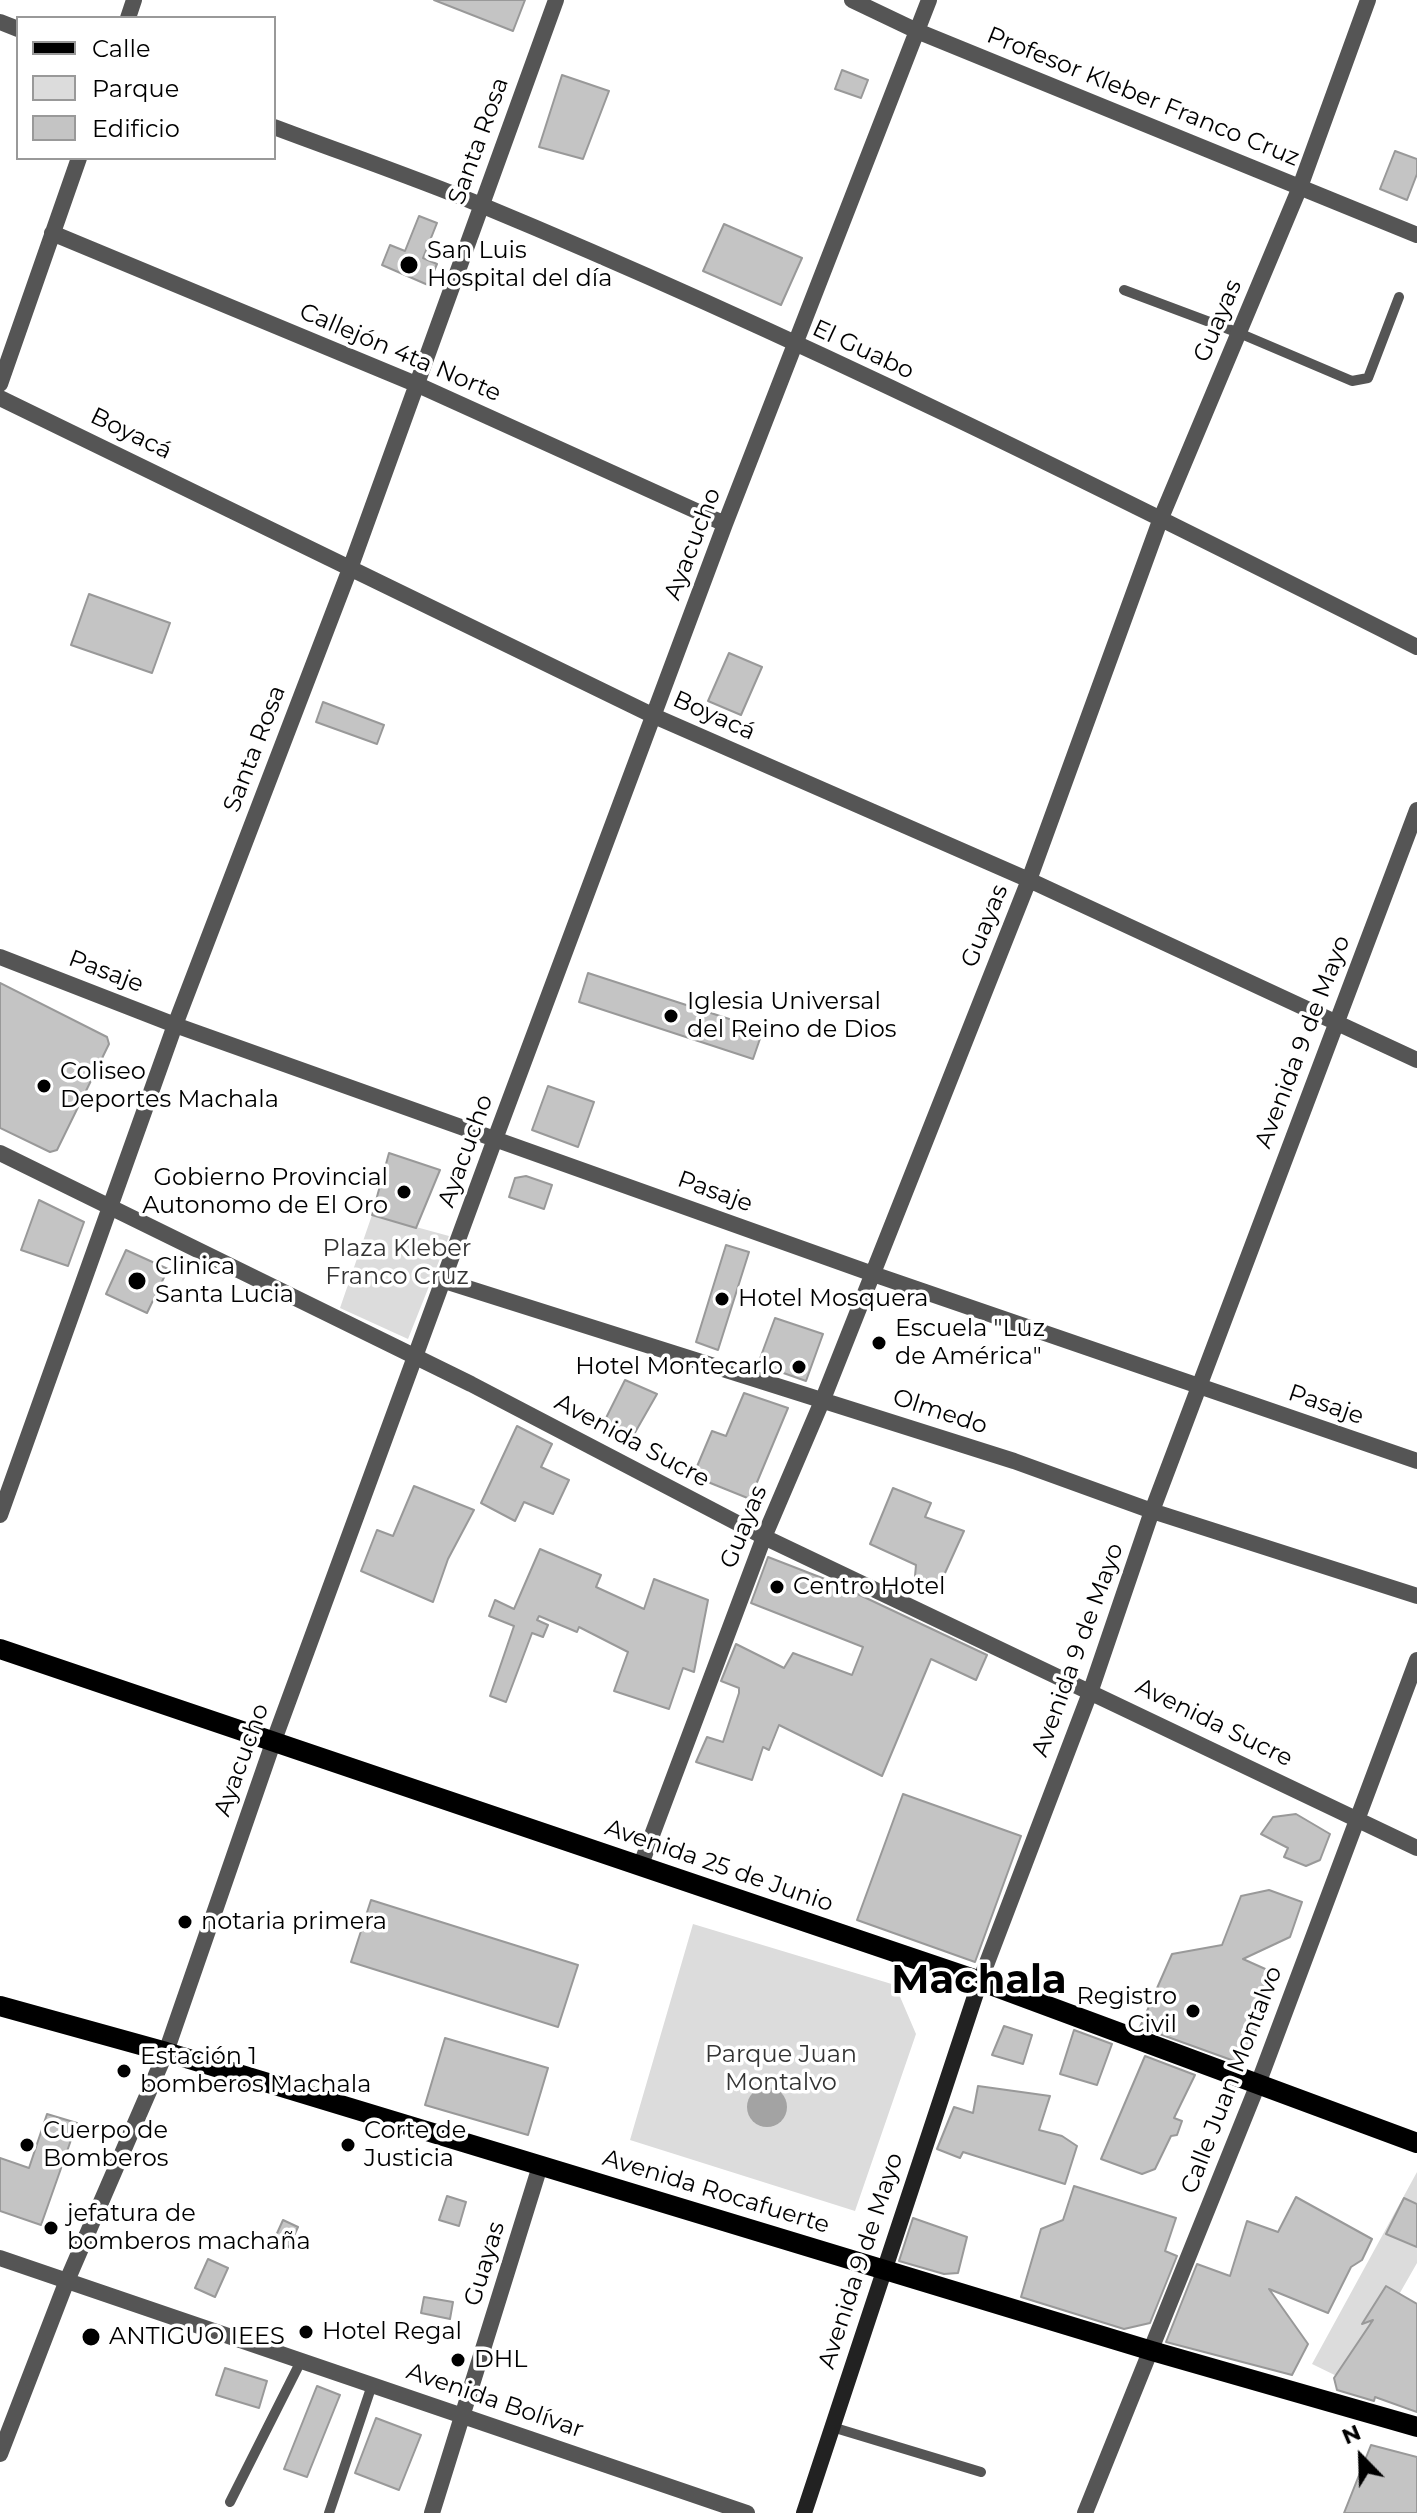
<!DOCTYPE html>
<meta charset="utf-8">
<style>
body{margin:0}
#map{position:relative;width:1417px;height:2513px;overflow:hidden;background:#fff;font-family:Montserrat,sans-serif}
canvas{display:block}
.legend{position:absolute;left:16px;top:16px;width:260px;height:144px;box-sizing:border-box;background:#fff;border:2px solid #999;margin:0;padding:10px 14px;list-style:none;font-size:24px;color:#000}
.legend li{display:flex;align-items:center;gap:16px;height:40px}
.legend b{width:40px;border:2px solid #999}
.north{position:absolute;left:1321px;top:2417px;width:80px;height:80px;-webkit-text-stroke:6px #fff;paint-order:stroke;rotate:337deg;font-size:22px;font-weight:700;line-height:32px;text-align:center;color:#000}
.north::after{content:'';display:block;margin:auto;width:28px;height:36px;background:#000;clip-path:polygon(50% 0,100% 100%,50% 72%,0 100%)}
</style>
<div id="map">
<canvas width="1417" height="2513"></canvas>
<ul class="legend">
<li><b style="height:10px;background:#000"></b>Calle</li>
<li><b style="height:22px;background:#dcdcdc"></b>Parque</li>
<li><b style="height:22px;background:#c4c4c4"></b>Edificio</li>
</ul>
<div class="north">N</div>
</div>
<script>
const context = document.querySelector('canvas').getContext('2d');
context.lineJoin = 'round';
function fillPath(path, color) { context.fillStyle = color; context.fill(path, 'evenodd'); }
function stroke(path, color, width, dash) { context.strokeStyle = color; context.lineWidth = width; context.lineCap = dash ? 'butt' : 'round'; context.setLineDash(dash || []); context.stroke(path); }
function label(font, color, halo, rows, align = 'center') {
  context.font = font + ' Montserrat,sans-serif'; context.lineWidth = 7; context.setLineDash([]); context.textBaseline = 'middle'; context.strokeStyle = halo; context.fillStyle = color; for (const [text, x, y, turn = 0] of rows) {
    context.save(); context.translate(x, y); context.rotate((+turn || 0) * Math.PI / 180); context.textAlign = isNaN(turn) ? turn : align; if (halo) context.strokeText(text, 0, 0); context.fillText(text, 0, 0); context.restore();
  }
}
fillPath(new Path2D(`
 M372,1215L449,1236L408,1339L340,1308Z
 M693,1924L895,1985L916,2034L855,2211L630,2140Z
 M1417,2172V2263L1349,2382L1312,2364Z`), '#dcdcdc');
fillPath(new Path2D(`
 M747 2107a20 20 0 1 1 40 0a20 20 0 1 1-40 0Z`), '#a3a3a3');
const building = new Path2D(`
 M434,0H525L513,31Z
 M842,70L868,80L861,98L835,89Z
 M562,75L609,91L583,159L539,147Z
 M1395,151L1417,159V174L1407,200L1380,189Z
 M419,216L437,223L423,258L437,264L428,285L382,265L390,245L405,251Z
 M724,224L802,258L781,305L703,271Z
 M89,594L170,623L152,673L71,645Z
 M729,653L762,667L741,715L708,701Z
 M323,702L384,725L377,744L316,722Z
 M588,973L763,1030L753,1059L579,1002Z
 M0,983L107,1037L109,1044L57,1150L50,1152L0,1128Z
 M548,1086L594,1102L578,1147L532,1130Z
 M389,1153L440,1170L416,1228L372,1215Z
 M526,1176L552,1185L544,1209L509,1197L515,1178Z
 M39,1200L84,1222L68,1266L21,1250Z
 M726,1245L749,1252L718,1350L696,1342Z
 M126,1250L168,1269L147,1313L106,1294Z
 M775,1318L823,1334L806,1381L758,1364Z
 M625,1380L657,1394L633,1436L604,1422Z
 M744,1393L788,1408L750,1499L693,1476L712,1431L726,1436Z
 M517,1426L552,1444L541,1467L569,1480L553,1514L524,1502L515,1521L481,1503Z
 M414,1486L474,1510L448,1559L433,1602L361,1571L377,1530L393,1536Z
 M893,1488L931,1503L925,1517L964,1531L940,1584L915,1576L916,1565L870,1544Z
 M540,1549L601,1575L596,1587L644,1609L654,1579L708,1600L694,1672L683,1668L669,1709L614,1691L628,1652L579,1627L577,1632L539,1616L537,1620L548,1625L543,1637L532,1633L506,1702L490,1696L514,1626L489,1616L495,1600L514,1609Z
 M768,1557L830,1581L987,1655L976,1680L931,1659L882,1776L779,1725L769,1750L763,1747L752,1780L696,1762L707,1737L723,1742L739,1693V1688L721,1681L736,1644L784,1668L793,1653L852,1675L863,1647L751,1603Z
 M903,1794L1021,1836L975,1962L857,1920Z
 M1296,1814L1330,1834L1320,1860L1306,1866L1284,1857L1288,1848L1261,1834L1273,1817Z
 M1269,1890L1302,1902L1290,1937L1243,1959L1272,1972L1248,2057L1237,2062L1140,2027L1172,1954L1222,1945L1241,1896Z
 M371,1900L578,1965L558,2027L351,1962Z
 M1004,2026L1032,2035L1023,2064L992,2055Z
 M1074,2030L1112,2044L1097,2085L1060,2074Z
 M445,2038L548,2068L528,2135L425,2105Z
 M1145,2056L1195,2075L1174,2118L1182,2121L1177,2135L1171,2136L1155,2169L1142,2174L1101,2159Z
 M978,2086L1050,2096L1039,2130L1062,2136L1077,2146L1065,2184L963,2152L960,2158L937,2149L954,2107L973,2113Z
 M47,2114L77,2123L41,2225L0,2211V2158L29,2168Z
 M1074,2186L1176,2218L1165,2251L1177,2256L1150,2323L1124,2329L1021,2297L1041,2229L1063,2220Z
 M447,2196L466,2202L459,2226L439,2220Z
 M1296,2197L1372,2239L1362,2260L1351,2267L1328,2313L1269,2289L1308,2344L1292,2375L1166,2342L1197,2264L1230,2276L1247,2221L1278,2232Z
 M1404,2198L1417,2204V2247L1386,2234Z
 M913,2218L967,2237L958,2273L944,2274L899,2261Z
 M283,2220L298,2227L289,2247L274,2240Z
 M208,2259L228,2268L215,2297L195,2288Z
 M1386,2286L1417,2304V2412L1375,2397L1374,2401L1337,2390L1334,2378L1373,2320L1362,2324Z
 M424,2297L453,2302L450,2319L421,2313Z
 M225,2368L267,2381L259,2408L216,2395Z
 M317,2386L340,2395L307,2477L284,2469Z
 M376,2418L421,2435L399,2490L355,2473Z
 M1371,2445L1417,2457V2513H1344Z`);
fillPath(building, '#c4c4c4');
stroke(building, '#999', 2);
stroke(new Path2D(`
 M1124,290L1239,333L1352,381L1368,378L1399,297
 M832,2427L981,2472
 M230,2502L301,2361
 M329,2513L372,2385`), '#555', 10);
stroke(new Path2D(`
 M852,0L917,31L1417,235
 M128,18L134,0
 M0,22L18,29
 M274,127C343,153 413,177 481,205C800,337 1109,492 1417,647
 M52,233L418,385L725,524
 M0,384L79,158
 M0,398L654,716L1029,880L1417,1060
 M0,957L175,1025L873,1274L1417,1461
 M0,1153L471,1384L764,1537L1417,1848
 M445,1281L1014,1461L1152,1511L1417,1596
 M0,1515L175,1025L351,566L556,0
 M640,1867L764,1537L823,1399L1029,880L1161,518L1300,187L1368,0
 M980,1981L1091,1690L1152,1511L1417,810
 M0,2258L747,2513
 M0,2454L66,2283L166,2052L273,1743L495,1139L725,524L929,0
 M432,2513L540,2166
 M1085,2513L1258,2084L1417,1660`), '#555', 16);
stroke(new Path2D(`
 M804,2513L980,1981`), '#222', 16);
stroke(new Path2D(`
 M0,1649L980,1981L1417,2143
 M0,2006L166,2052L1152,2351L1417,2427`), '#000', 20);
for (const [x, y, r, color] of [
 [409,265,10,"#000"],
 [671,1016,8,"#000"],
 [44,1086,8,"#000"],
 [404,1192,8,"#000"],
 [137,1281,10,"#000"],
 [722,1299,8,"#000"],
 [879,1343,8,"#000"],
 [799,1367,8,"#000"],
 [777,1587,8,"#000"],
 [185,1922,8,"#000"],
 [1193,2011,8,"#000"],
 [124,2071,8,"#000"],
 [27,2145,8,"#000"],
 [348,2145,8,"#000"],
 [51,2228,8,"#000"],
 [306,2332,8,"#000"],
 [91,2337,10,"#000"],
 [458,2360,8,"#000"]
]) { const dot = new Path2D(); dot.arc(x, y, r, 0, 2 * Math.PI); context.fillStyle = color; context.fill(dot); stroke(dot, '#fff', 3); }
label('24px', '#000', '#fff', [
 ["Profesor Kleber Franco Cruz",1143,97,22],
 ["Santa Rosa",479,141,-70],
 ["Guayas",1218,321,-67],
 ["El Guabo",863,350,25],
 ["Callejón 4ta Norte",400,353,23],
 ["Boyacá",131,434,26],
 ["Ayacucho",693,544,-69],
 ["Boyacá",714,716,24],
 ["Santa Rosa",255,749,-69],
 ["Guayas",985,926,-68],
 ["Pasaje",106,972,21],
 ["Avenida 9 de Mayo",1303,1042,-69],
 ["Ayacucho",466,1151,-70],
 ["Pasaje",715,1192,20],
 ["Pasaje",1326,1405,19],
 ["Olmedo",940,1412,18],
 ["Avenida Sucre",632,1441,28],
 ["Guayas",744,1527,-68],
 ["Avenida 9 de Mayo",1078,1650,-70],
 ["Avenida Sucre",1214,1723,26],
 ["Ayacucho",242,1760,-70],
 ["Avenida 25 de Junio",719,1866,19],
 ["Calle Juan Montalvo",1232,2080,-69],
 ["Avenida Rocafuerte",716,2192,17],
 ["Avenida 9 de Mayo",861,2261,-72],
 ["Guayas",485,2264,-73],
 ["Avenida Bolívar",495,2401,19]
]);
label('24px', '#000', '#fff', [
 ["San Luis",427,251],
 ["Hospital del día",427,279],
 ["Iglesia Universal",687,1002],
 ["del Reino de Dios",687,1030],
 ["Coliseo",60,1072],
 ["Deportes Machala",60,1100],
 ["Gobierno Provincial",388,1178,"right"],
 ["Autonomo de El Oro",388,1206,"right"],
 ["Clinica",155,1267],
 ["Santa Lucia",155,1295],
 ["Hotel Mosquera",738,1299],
 ["Escuela \"Luz",895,1329],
 ["de América\"",895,1357],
 ["Hotel Montecarlo",783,1367,"right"],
 ["Centro Hotel",793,1587],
 ["notaria primera",201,1922],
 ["Registro",1177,1997,"right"],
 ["Civil",1177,2025,"right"],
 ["Estación 1",140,2057],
 ["bomberos Machala",140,2085],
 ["Cuerpo de",43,2131],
 ["Bomberos",43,2159],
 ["Corte de",364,2131],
 ["Justicia",364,2159],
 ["jefatura de",67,2214],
 ["bomberos machaña",67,2242],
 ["Hotel Regal",322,2332],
 ["ANTIGUO IEES",109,2337],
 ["DHL",474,2360]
], 'left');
label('24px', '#333', '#fff', [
 ["Plaza Kleber",397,1249],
 ["Franco Cruz",397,1277],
 ["Parque Juan",781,2055],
 ["Montalvo",781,2083]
]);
label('bold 40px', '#000', '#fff', [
 ["Machala",979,1981]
]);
</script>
